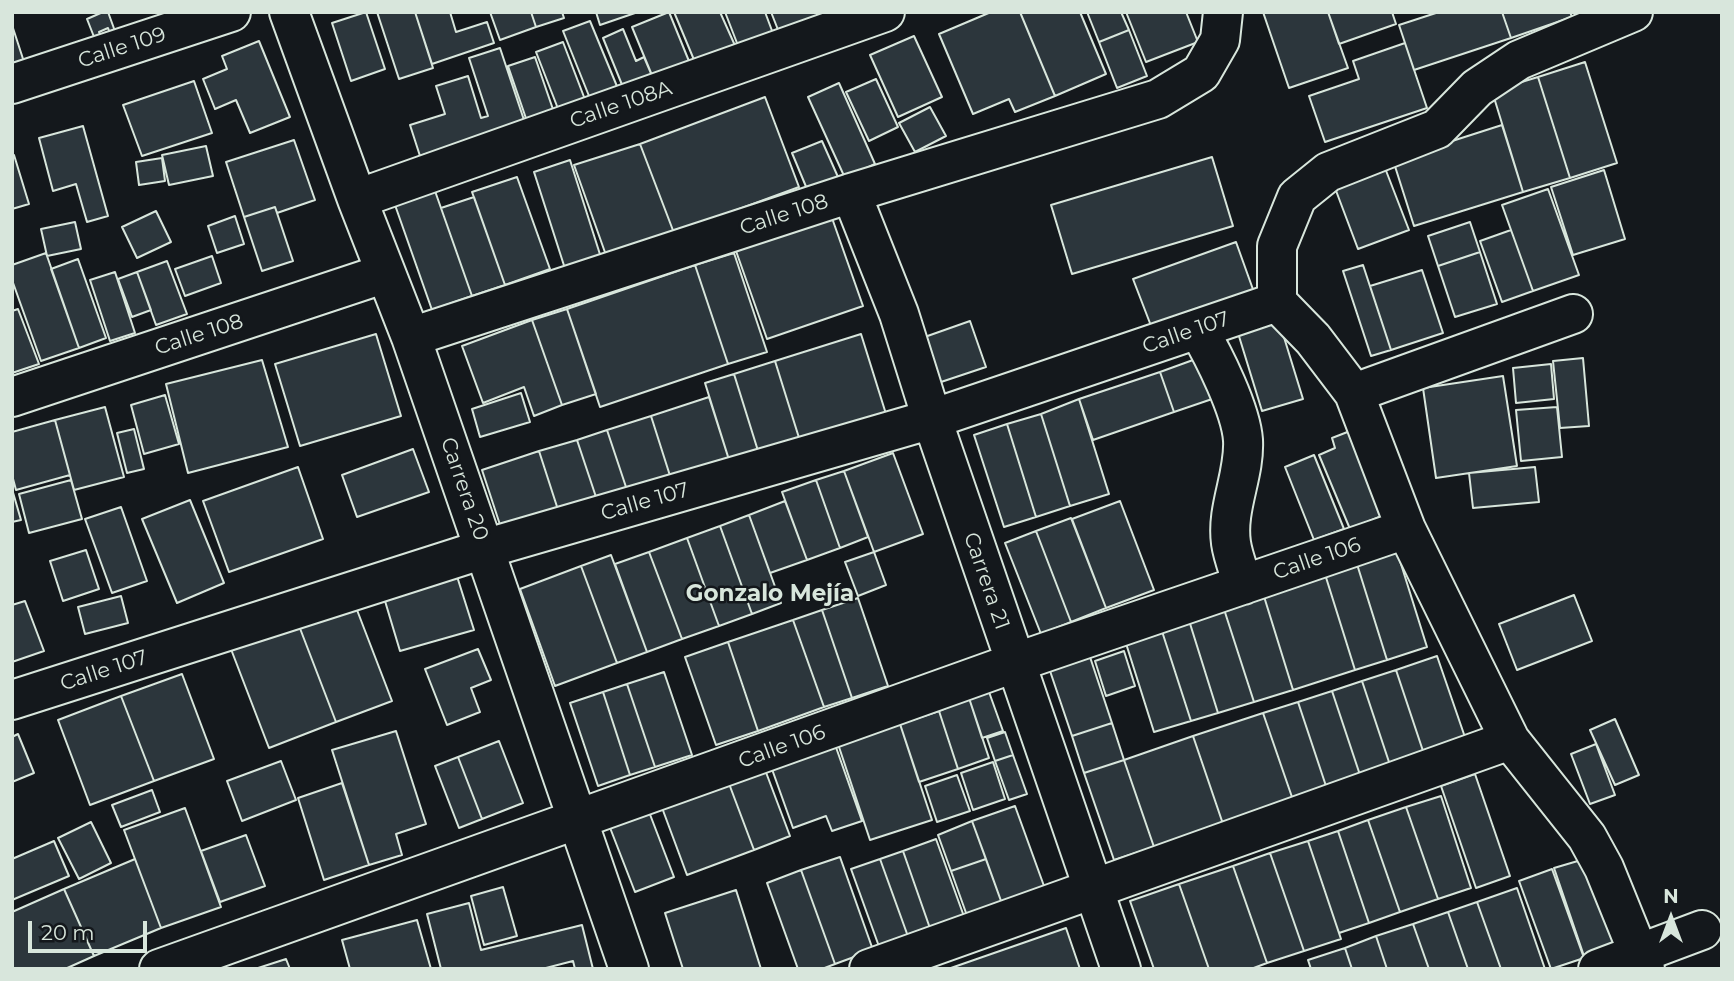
<!DOCTYPE html>
<meta charset="utf-8">
<style>
body{margin:0}
#map{position:relative;width:1734px;height:981px;overflow:hidden;background:#14181c;font-family:Montserrat,sans-serif}
canvas{display:block}
.frame{position:absolute;inset:0;border:14px solid #d8e6dc;pointer-events:none}
.north{position:absolute;left:1636px;top:883px;width:70px;height:70px;-webkit-text-stroke:5px #14181c;paint-order:stroke;rotate:0deg;font-size:19px;font-weight:700;line-height:28px;text-align:center;color:#d8e6dc}
.north::after{content:'';display:block;margin:auto;width:24px;height:32px;background:#d8e6dc;clip-path:polygon(50% 0,100% 100%,50% 72%,0 100%)}
.scale{position:absolute;left:28px;top:921px;width:119px;height:32px;box-sizing:border-box;border:4px solid #d8e6dc;border-top:0;padding-left:9px;font-size:21px;line-height:24px;white-space:nowrap;color:#d8e6dc;-webkit-text-stroke:5px #14181c;paint-order:stroke}
</style>
<div id="map">
<canvas width="1734" height="981"></canvas>
<div class="frame"></div>
<div class="north">N</div>
<div class="scale">20 m</div>
</div>
<script>
const context = document.querySelector('canvas').getContext('2d');
context.lineJoin = 'round';
function fillPath(path, color) { context.fillStyle = color; context.fill(path, 'evenodd'); }
function stroke(path, color, width, dash) { context.strokeStyle = color; context.lineWidth = width; context.lineCap = dash ? 'butt' : 'round'; context.setLineDash(dash || []); context.stroke(path); }
function label(font, color, halo, rows, align = 'center') {
  context.font = font + ' Montserrat,sans-serif'; context.lineWidth = 5; context.setLineDash([]); context.textBaseline = 'middle'; context.strokeStyle = halo; context.fillStyle = color; for (const [text, x, y, turn = 0] of rows) {
    context.save(); context.translate(x, y); context.rotate((+turn || 0) * Math.PI / 180); context.textAlign = isNaN(turn) ? turn : align; if (halo) context.strokeText(text, 0, 0); context.fillText(text, 0, 0); context.restore();
  }
}
const building = new Path2D(`
 M103,12H108L116,34L111,36L108,28L99,32L103,40L96,42L87,19Z
 M366,12L385,69L351,81L332,23Z
 M377,12H415L433,68L399,79Z
 M415,12H450L456,32L487,22L494,43L432,64Z
 M490,12H531L536,27L500,40Z
 M531,12H562L564,18L536,27Z
 M596,12H638L600,25Z
 M669,12L693,71L656,85L632,27Z
 M674,12H720L737,50L697,67Z
 M725,12H765L777,44L742,56Z
 M771,12H851L784,45Z
 M991,12H1020L1055,96L1015,112L1009,99L973,114L939,34Z
 M1020,12H1080L1106,74L1055,96Z
 M1087,12H1121L1129,30L1099,42Z
 M1126,12H1186L1198,42L1146,62Z
 M1263,12H1328L1348,68L1289,88Z
 M1328,12H1392L1396,24L1339,44Z
 M1439,12H1502L1511,38L1414,70L1399,25Z
 M1502,12H1570L1572,17L1511,38Z
 M590,21L621,96L593,106L563,31Z
 M12,25L25,65L12,69Z
 M623,29L636,61L644,57L656,85L627,97L603,38Z
 M1129,30L1147,76L1117,88L1099,42Z
 M914,36L942,97L898,117L870,55Z
 M259,41L290,117L250,133L236,100L215,109L203,79L227,69L222,56Z
 M563,42L589,110L562,119L536,52Z
 M1405,43L1427,108L1325,142L1309,96L1359,79L1353,61Z
 M500,48L525,123L420,156L410,125L445,114L436,86L468,76L481,118L488,116L469,58Z
 M535,57L557,121L530,130L508,66Z
 M1585,62L1617,163L1570,178L1538,77Z
 M1538,77L1570,178L1523,192L1492,91Z
 M876,79L898,127L869,141L846,92Z
 M194,81L212,133L142,156L123,105Z
 M839,83L875,164L845,178L808,97Z
 M765,97L799,187L674,233L640,144Z
 M930,107L946,136L915,152L899,123Z
 M1502,125L1523,192L1414,226L1393,160Z
 M83,126L108,216L87,222L76,184L53,191L39,138Z
 M294,140L315,200L277,213L275,207L244,217L226,162Z
 M822,141L838,177L807,189L792,153Z
 M640,144L674,233L607,258L574,165Z
 M206,146L213,176L169,185L162,155Z
 M14,155L29,204L12,209V156Z
 M1212,157L1233,226L1072,274L1051,205Z
 M162,158L165,181L139,185L136,162Z
 M570,160L604,267L568,278L534,172Z
 M1385,168L1409,230L1358,249L1335,188Z
 M1604,170L1625,239L1573,255L1551,187Z
 M517,177L550,269L505,285L472,192Z
 M1548,189L1579,275L1533,291L1502,205Z
 M435,191L472,296L432,310L395,205Z
 M474,197L505,285L472,296L441,208Z
 M275,207L293,261L262,271L244,217Z
 M156,211L171,242L137,258L122,227Z
 M235,216L244,244L217,253L208,226Z
 M832,218L863,306L767,339L736,251Z
 M75,222L81,249L47,256L41,229Z
 M1470,222L1480,252L1438,266L1428,236Z
 M1511,230L1533,291L1502,302L1480,241Z
 M1236,242L1255,295L1153,331L1133,279Z
 M1480,252L1497,304L1455,317L1438,266Z
 M46,253L79,348L41,361L12,280V265Z
 M734,253L767,352L728,364L695,265Z
 M212,256L221,283L185,296L175,269Z
 M78,259L106,338L79,348L51,269Z
 M167,261L187,314L156,325L137,272Z
 M695,265L728,364L600,407L567,309Z
 M1363,265L1391,350L1371,356L1343,271Z
 M1422,270L1443,333L1391,350L1370,286Z
 M115,272L135,333L110,341L90,280Z
 M137,272L151,310L132,317L118,279Z
 M18,309L39,364L12,373V311Z
 M567,309L596,394L562,405L532,320Z
 M532,320L562,405L534,416L524,387L483,403L462,346Z
 M970,321L986,367L935,384L919,339Z
 M1279,321L1303,399L1262,411L1238,333Z
 M376,334L401,416L300,446L275,364Z
 M861,334L886,414L800,441L775,361Z
 M1204,356L1218,397L1174,412L1160,372Z
 M1583,358L1589,426L1560,428L1553,361Z
 M262,360L288,447L188,473L166,384Z
 M775,361L800,441L759,454L734,374Z
 M1551,364L1554,399L1516,403L1513,368Z
 M1160,372L1174,412L1093,440L1079,399Z
 M734,374L759,454L730,463L705,383Z
 M1503,376L1517,466L1436,478L1423,388Z
 M521,393L530,422L480,437L472,409Z
 M165,395L179,444L144,454L131,405Z
 M709,397L730,463L672,482L651,416Z
 M1079,399L1109,494L1070,506L1041,414Z
 M105,407L124,477L74,490L55,420Z
 M1557,407L1562,457L1521,461L1516,410Z
 M1041,414L1070,506L1036,517L1007,424Z
 M651,416L672,482L629,496L607,430Z
 M55,420L70,475L16,490L12,475V432Z
 M1007,424L1036,517L1004,527L974,435Z
 M134,429L144,469L127,473L117,433Z
 M607,430L629,496L599,506L577,440Z
 M1350,431L1384,515L1350,529L1319,455L1335,448L1332,438Z
 M577,440L599,506L561,519L539,451Z
 M413,449L429,492L357,517L342,475Z
 M539,451L561,519L504,537L482,470Z
 M893,453L923,534L874,552L844,471Z
 M1314,455L1344,529L1314,540L1285,467Z
 M298,467L323,539L229,572L203,501Z
 M1535,467L1539,502L1473,508L1469,473Z
 M844,471L868,537L840,548L816,480Z
 M71,480L82,519L29,533L19,494Z
 M816,480L840,548L807,560L782,492Z
 M12,489L21,520L12,522Z
 M190,500L224,583L177,603L142,519Z
 M785,501L807,560L770,573L749,515Z
 M1120,501L1154,590L1106,608L1072,519Z
 M121,507L147,581L112,593L85,519Z
 M749,515L781,603L752,614L720,526Z
 M1071,518L1106,608L1071,622L1036,531Z
 M720,526L752,614L719,626L687,538Z
 M1036,531L1071,622L1041,634L1005,543Z
 M687,538L719,626L682,639L649,552Z
 M1396,548L1427,647L1387,660L1356,561Z
 M86,550L99,589L63,601L50,561Z
 M649,552L682,639L647,652L615,564Z
 M874,552L886,585L858,596L845,562Z
 M611,555L647,652L617,663L581,566Z
 M1356,561L1387,660L1355,670L1324,571Z
 M581,566L617,663L555,686L520,589Z
 M455,570L474,630L400,651L382,591Z
 M1324,571L1355,670L1293,690L1262,590Z
 M1262,590L1293,690L1254,702L1222,603Z
 M1574,595L1592,641L1517,670L1499,624Z
 M121,596L128,623L85,634L78,607Z
 M352,597L392,701L336,722L296,618Z
 M858,598L888,686L852,698L822,610Z
 M25,601L44,651L12,662V605Z
 M1222,603L1254,702L1218,713L1187,614Z
 M822,610L852,698L824,707L793,620Z
 M1187,614L1218,713L1191,721L1159,622Z
 M296,618L336,722L269,748L229,644Z
 M793,620L824,707L758,731L728,642Z
 M1159,622L1191,721L1154,732L1123,634Z
 M728,642L758,731L716,745L685,657Z
 M478,649L491,680L471,688L480,712L447,725L425,669Z
 M1088,651L1112,723L1072,736L1048,665Z
 M1124,651L1135,686L1106,696L1095,661Z
 M1437,656L1467,743L1425,757L1396,670Z
 M1396,670L1425,757L1391,768L1362,681Z
 M664,672L692,755L655,767L627,684Z
 M182,674L214,759L154,781L121,696Z
 M1362,681L1391,768L1361,778L1332,691Z
 M627,684L655,767L630,775L603,692Z
 M1332,691L1361,778L1327,789L1298,702Z
 M603,692L630,775L598,786L570,703Z
 M989,692L1003,731L982,738L969,698Z
 M121,696L154,781L90,805L58,720Z
 M969,698L989,758L958,769L939,711Z
 M1298,702L1327,789L1293,800L1263,713Z
 M939,711L958,769L919,782L900,724Z
 M1263,713L1293,800L1223,824L1193,736Z
 M1615,719L1639,775L1615,785L1590,730Z
 M1112,723L1124,760L1084,773L1072,736Z
 M900,724L932,820L870,840L838,744Z
 M396,731L426,824L396,834L402,855L369,865L332,750Z
 M1005,732L1013,755L995,761L987,738Z
 M18,734L34,773L12,782V737Z
 M832,736L862,821L832,831L826,816L793,828L768,758Z
 M1193,736L1223,824L1154,847L1124,760Z
 M499,741L523,803L482,819L458,757Z
 M1596,744L1615,795L1590,804L1571,754Z
 M1013,755L1027,794L1009,800L995,761Z
 M458,757L482,819L459,828L435,766Z
 M1124,760L1154,847L1114,860L1084,773Z
 M281,761L296,800L242,821L227,781Z
 M993,762L1005,799L973,810L961,773Z
 M764,767L790,836L754,850L728,781Z
 M1475,774L1510,876L1476,888L1441,786Z
 M957,775L970,811L937,822L925,786Z
 M728,781L754,850L687,875L661,805Z
 M342,783L369,865L324,880L298,798Z
 M152,790L160,812L121,827L112,805Z
 M1441,796L1471,888L1438,899L1406,807Z
 M646,804L674,877L635,892L607,820Z
 M1015,806L1048,897L1005,912L972,821Z
 M1406,807L1438,899L1400,912L1368,820Z
 M185,808L221,907L161,928L124,830Z
 M1368,820L1400,912L1369,923L1338,831Z
 M972,821L986,859L951,871L938,835Z
 M91,822L111,863L79,879L58,838Z
 M1338,831L1369,923L1339,933L1308,841Z
 M246,835L265,886L220,902L201,851Z
 M936,839L966,922L932,934L903,851Z
 M54,841L69,876L12,900V859Z
 M1308,841L1341,939L1304,951L1270,853Z
 M903,851L932,934L910,942L880,859Z
 M1270,853L1304,951L1267,963L1233,866Z
 M840,857L873,950L835,964L801,870Z
 M1588,858L1618,948L1585,959L1554,868Z
 M135,859L161,928L94,956L64,889Z
 M880,859L910,942L881,952L851,869Z
 M986,859L1005,912L970,924L951,871Z
 M1233,866L1267,963L1251,969H1209L1179,884Z
 M1552,869L1584,958L1551,969L1519,881Z
 M801,870L835,964L822,969H798L767,883Z
 M1179,884L1209,969H1154L1130,901Z
 M503,887L517,936L484,945L471,896Z
 M1517,888L1545,969H1501L1477,902Z
 M64,889L94,956L65,969H12V912Z
 M736,890L761,969H683L665,913Z
 M1477,902L1501,969H1468L1448,912Z
 M469,903L481,950L582,925L593,969H575L573,961L542,969H441L427,914Z
 M1448,912L1468,969H1429L1413,924Z
 M417,920L431,969H350L342,940Z
 M1413,924L1429,969H1387L1376,936Z
 M1066,928L1080,969H948Z
 M1376,936L1387,969H1352L1345,948Z
 M1345,948L1352,969H1311L1308,960Z
 M286,959L290,969H255Z`);
fillPath(building, '#2c363c');
stroke(building, '#d8e6dc', 2);
const minor = new Path2D(`
 M289,12L357,199L411,337L629,969
 M1633,12L1519,60L1477,88L1437,129L1328,172L1297,197L1277,246V302L1313,339L1354,393L1406,529L1510,740L1587,837L1604,868L1645,969
 M12,84L231,12
 M851,193L899,314L932,419L1121,969
 M357,199L885,12
 M1198,329C1214,356 1241,410 1243,440C1245,475 1226,508 1231,543C1233,557 1239,571 1243,585
 M411,337L851,193L1158,99L1201,73L1220,40L1223,12
 M1354,393L1573,314
 M12,397L386,273
 M12,700L484,549L932,419L1277,302
 M159,969L1014,663L1406,529
 M869,969L1510,740
 M1598,969L1702,930`);
stroke(minor, '#d8e6dc', 42);
stroke(minor, '#14181c', 38);
label('21px', '#d8e6dc', '#14181c', [
 ["Calle 109",122,48,-18],
 ["Calle 108A",621,105,-19],
 ["Calle 108",784,215,-18],
 ["Calle 107",1186,333,-19],
 ["Calle 108",199,335,-18],
 ["Carrera 20",464,489,71],
 ["Calle 107",645,502,-16],
 ["Calle 106",1317,559,-19],
 ["Carrera 21",986,581,71],
 ["Calle 107",104,671,-18],
 ["Calle 106",782,747,-20]
]);
label('bold 23px', '#d8e6dc', '#14181c', [
 ["Gonzalo Mejía",770,594]
]);
</script>
